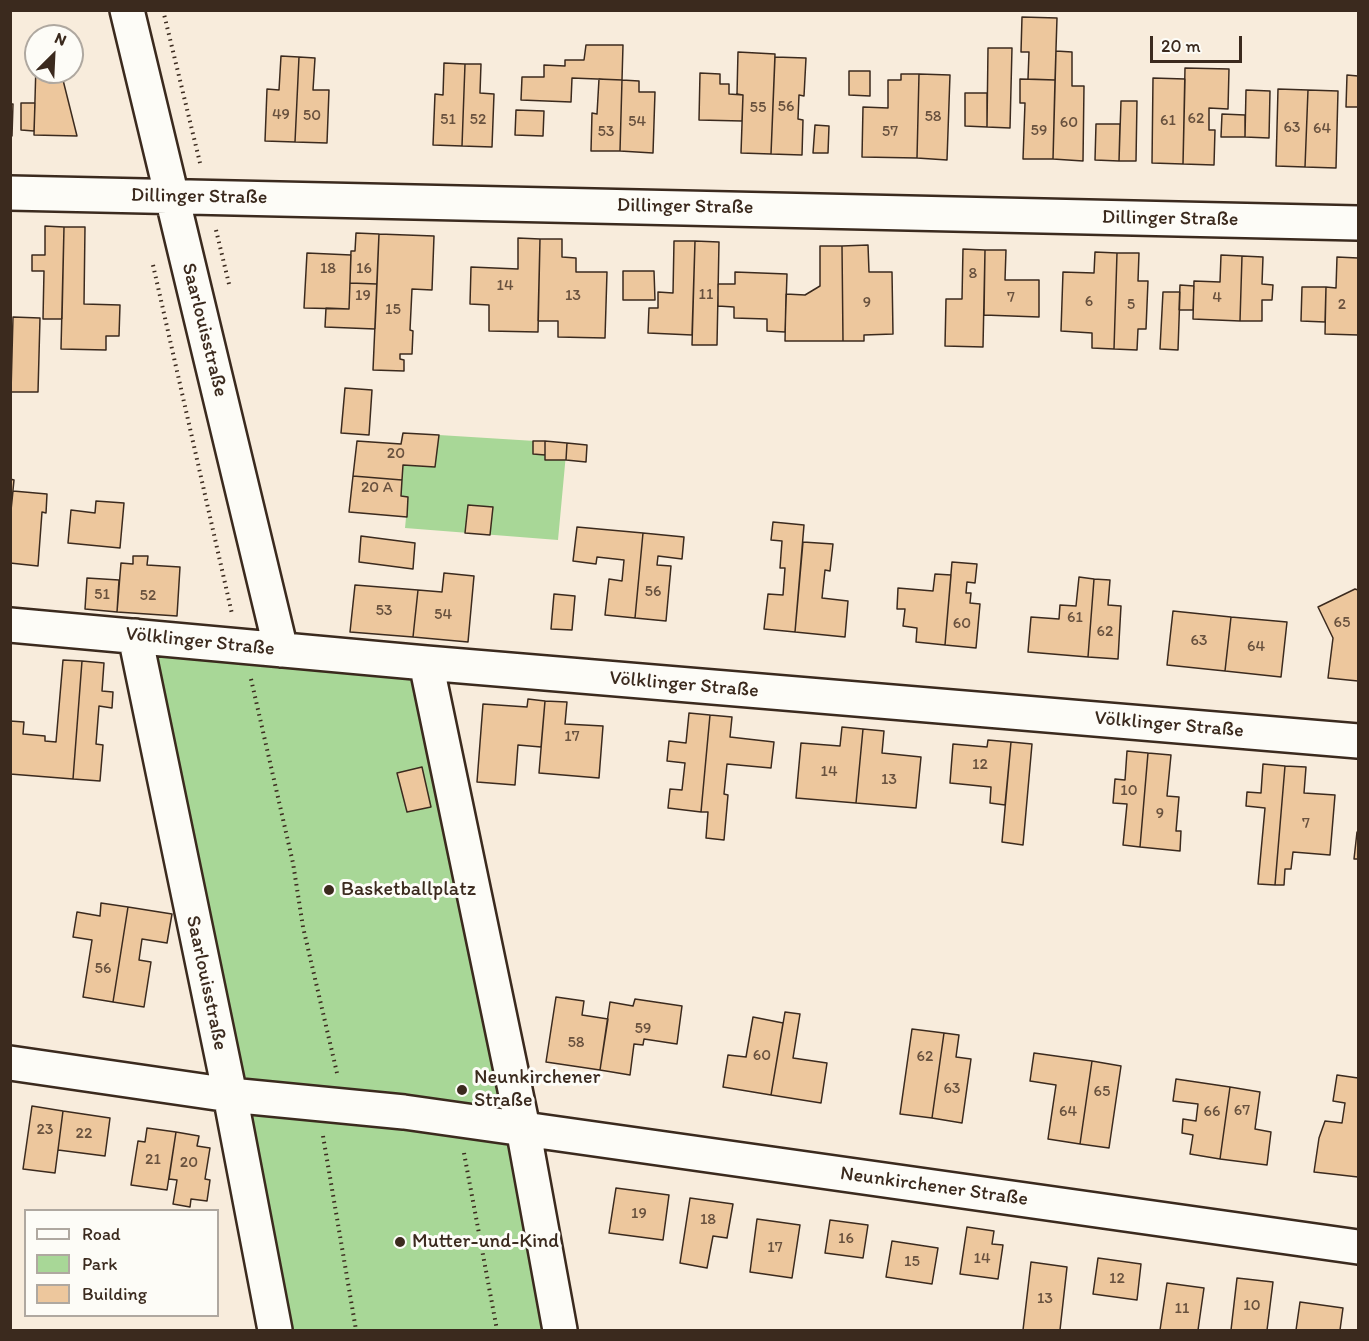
<!DOCTYPE html>
<meta charset="utf-8">
<style>
body{margin:0}
#map{position:relative;width:1369px;height:1341px;overflow:hidden;background:#f8ecdc;font-family:Itim,sans-serif}
canvas{display:block}
.frame{position:absolute;inset:0;border:12px solid #3b2a1e;pointer-events:none}
.legend{position:absolute;left:24px;top:1209px;width:195px;height:108px;box-sizing:border-box;background:#fdfcf7;border:2px solid #afa8a0;margin:0;padding:8px 10px;list-style:none;font-size:18px;color:#3b2a1e}
.legend li{display:flex;align-items:center;gap:12px;height:30px}
.legend b{width:30px;border:2px solid #afa8a0}
.north{position:absolute;left:24px;top:24px;width:60px;height:60px;box-sizing:border-box;background:#fdfcf7;border:2px solid #afa8a0;border-radius:50%;rotate:24deg;font-size:16px;font-weight:700;line-height:24px;text-align:center;color:#3b2a1e}
.north::after{content:'';display:block;margin:auto;width:21px;height:27px;background:#3b2a1e;clip-path:polygon(50% 0,100% 100%,50% 72%,0 100%)}
.scale{position:absolute;left:1150px;top:36px;width:92px;height:27px;box-sizing:border-box;border:3px solid #3b2a1e;border-top:0;padding-left:8px;font-size:18px;line-height:21px;white-space:nowrap;color:#3b2a1e;-webkit-text-stroke:4px #fdfcf7;paint-order:stroke}
</style>
<div id="map">
<canvas width="1369" height="1341"></canvas>
<div class="frame"></div>
<ul class="legend">
<li><b style="height:8px;background:#fdfcf7"></b>Road</li>
<li><b style="height:16px;background:#a8d797"></b>Park</li>
<li><b style="height:16px;background:#edc79d"></b>Building</li>
</ul>
<div class="north">N</div>
<div class="scale">20 m</div>
</div>
<script>
const context = document.querySelector('canvas').getContext('2d');
context.lineJoin = 'round';
function fillPath(path, color) { context.fillStyle = color; context.fill(path, 'evenodd'); }
function stroke(path, color, width, dash) { context.strokeStyle = color; context.lineWidth = width; context.lineCap = dash ? 'butt' : 'round'; context.setLineDash(dash || []); context.stroke(path); }
function label(font, color, halo, rows, align = 'center') {
  context.font = font + ' Itim,sans-serif'; context.lineWidth = 6; context.setLineDash([]); context.textBaseline = 'middle'; context.strokeStyle = halo; context.fillStyle = color; for (const [text, x, y, turn = 0] of rows) {
    context.save(); context.translate(x, y); context.rotate((+turn || 0) * Math.PI / 180); context.textAlign = isNaN(turn) ? turn : align; if (halo) context.strokeText(text, 0, 0); context.fillText(text, 0, 0); context.restore();
  }
}
fillPath(new Path2D(`
 M439,435L567,443L558,540L405,528L408,497L401,496L403,465L435,467Z
 M135,636L426,663L560,1330H275Z`), '#a8d797');
const building = new Path2D(`
 M1022,17L1057,18L1055,80L1028,79L1029,52H1021Z
 M586,45H623L622,80L572,78L571,102L521,100L522,77H544V65L565,66V60H584Z
 M988,48H1012L1010,128L987,127Z
 M1056,51L1072,52V86H1084L1083,161L1053,159Z
 M738,52L775,54L771,154L741,153L743,95L737,94Z
 M281,56L299,57L295,142L265,141L267,89L279,90Z
 M299,57L315,58L313,90H329L327,143L295,142Z
 M775,57L806,58L804,96L799,95L798,119L803,120L802,155L771,154Z
 M444,63L465,64L462,146L433,145L435,94L443,95Z
 M36,64V72H61L77,136L34,135Z
 M465,64H481L480,93L494,94L492,147L462,146Z
 M1185,68L1229,69L1228,109L1209,108V130H1215L1214,165L1183,164Z
 M849,71H870V96L849,95Z
 M700,73L720,74V84H729V94L743,95L742,121L699,120Z
 M901,74H919L917,158L862,157L863,107L888,108V80H901Z
 M919,74L950,75L947,160L917,158Z
 M1347,75L1358,76V107H1346Z
 M1153,78L1185,79L1183,164L1152,163Z
 M599,79L622,80L620,151H591L592,113L597,114Z
 M1020,79L1055,80L1053,159H1023L1025,103H1020Z
 M622,80L639,81V92H655L653,153L620,151Z
 M1278,89L1308,90L1305,167L1276,166Z
 M1246,90L1270,91L1269,138L1245,137Z
 M1308,90L1338,91L1336,168L1305,167Z
 M965,93H987V127L965,126Z
 M1121,101H1137L1136,161H1119Z
 M21,103H35L34,131L21,130Z
 M10,104H13L12,136H10Z
 M516,110L544,111L543,136L515,135Z
 M1222,114L1245,115V137H1221Z
 M1096,124H1120L1119,161L1095,160Z
 M815,125L829,126L828,153H813Z
 M45,226L64,227L62,319H43L44,271H32V255H45Z
 M64,227H85L84,304L120,305L119,336H106V350L61,349Z
 M356,233L379,234L377,284L350,283L351,251H355Z
 M379,234L434,236L432,290L412,289L410,330L413,331L412,354H400V359L404,360V371L373,370Z
 M518,238L540,239L538,332L489,331V305L470,304L471,267L518,269Z
 M540,239H562V257L576,258V272H607L605,338L558,337V321H538Z
 M674,241H695L692,335L648,333L649,308H658V292L673,293Z
 M695,241L719,242L717,345H692Z
 M868,245L869,272H892L893,334L864,335V341H843L842,246Z
 M820,246H842L843,341H785L786,294L805,295L820,286Z
 M963,249L985,250L983,347L945,346L946,299H962Z
 M985,250H1006L1005,280H1039V317L984,315Z
 M1095,252L1117,253L1114,349L1092,348V333L1061,331L1063,272L1094,273Z
 M307,253L351,255L349,309L304,308Z
 M1117,253H1139L1138,281H1148L1146,329H1138L1137,350L1114,349Z
 M1221,255L1242,256L1240,321L1193,319L1194,281L1220,282Z
 M1242,256L1263,257L1262,284L1273,285L1272,300H1262V321H1240Z
 M1337,257L1358,258V335L1325,334L1326,287L1336,288Z
 M623,271H654L655,300H623Z
 M735,272L787,274L785,332L767,331V319L734,318V307L718,306V284H735Z
 M350,283L377,284L375,329L325,327L326,308L349,309Z
 M1180,285L1194,286L1193,310H1179Z
 M1302,287H1326L1325,322L1301,321Z
 M1163,292H1180L1178,350L1160,349Z
 M13,317L40,318L38,392H11Z
 M345,388L372,390L369,435L341,433Z
 M403,433L439,435L435,467L403,465L402,480L353,476L357,441L401,444Z
 M533,441H545V455L533,454Z
 M545,441L567,443L566,460H545Z
 M567,443L587,445L586,462L566,460Z
 M353,476L402,480L401,496L408,497L407,517L349,512Z
 M10,479L14,480L10,520Z
 M13,491L47,494L46,513L42,512L38,566L10,563V520Z
 M96,501L124,503L120,548L68,543L71,510L95,513Z
 M468,505L493,507L490,535L465,533Z
 M773,522L804,525L795,632L764,629L768,594L783,595L785,568H780L782,541L771,540Z
 M577,527L643,533L635,618L605,615L609,579L622,581L624,560L597,557L596,564L573,561Z
 M643,533L684,537L682,559L658,556L657,565L671,566L666,621L635,618Z
 M361,536L415,543L413,569L359,562Z
 M803,542L833,544L830,571L825,570L822,598L848,601L845,637L795,632Z
 M133,556H148L147,565L180,567L177,616L117,612L121,563L133,564Z
 M952,562L977,564L975,583L967,582L966,593H971L970,603L980,604L976,648L945,645Z
 M444,573L474,576L468,642L413,637L418,590L442,592Z
 M935,574L951,575L945,645L916,642L917,628L903,626L905,609H897L898,588L933,591Z
 M1079,577L1094,579L1088,657L1028,652L1031,617L1059,619L1060,605L1076,606Z
 M87,578L119,580L117,612L85,609Z
 M1094,579L1110,580L1108,605L1121,606L1118,659L1088,657Z
 M355,585L418,590L413,637L350,632Z
 M1355,589L1358,590V681L1328,678L1333,638L1318,607Z
 M554,594L575,596L572,630L551,629Z
 M1173,611L1231,617L1225,671L1167,665Z
 M1231,617L1287,622L1281,677L1225,671Z
 M63,660L82,661L73,779L10,774V721L24,722L23,734L45,736V741L56,742Z
 M82,661L104,663L102,691L113,692L112,708L99,706L96,744L103,745L100,781L73,779Z
 M528,699L545,701L541,747L518,745L515,785L477,782L483,704L527,707Z
 M545,701L567,702L565,724L603,726L599,778L539,773Z
 M689,713L710,715L701,812L668,808L670,789L682,790L685,763L667,761L669,741L686,743Z
 M710,715L732,717L730,737L774,742L771,768L727,764L724,794L728,795L724,840L706,838L708,812H701Z
 M842,727L863,729L856,803L796,798L801,743L840,746Z
 M863,729L884,731L882,753L921,757L916,808L856,803Z
 M988,740L1011,742L1005,805L990,803L991,787L950,783L953,744L987,747Z
 M1011,742L1032,744L1023,845L1002,842Z
 M1127,751L1148,753L1140,847L1123,845L1127,804L1113,803L1115,779L1125,780Z
 M1148,753L1171,755L1167,796L1179,797L1176,831H1181L1180,851L1140,847Z
 M1263,764L1285,766L1275,885L1258,884L1265,808L1246,806L1247,792L1261,793Z
 M1285,766L1306,767L1304,793L1335,795L1330,855L1293,852L1291,869H1285L1284,885H1275Z
 M422,767L431,807L407,812L397,773Z
 M1357,832H1358V859H1354Z
 M101,903L128,907L113,1002L83,997L92,940L73,937L77,912L100,916Z
 M128,907L172,914L167,943L142,939L139,960L151,962L144,1007L113,1002Z
 M556,997L584,1001L582,1015L608,1019L600,1070L546,1062Z
 M635,999L682,1006L677,1044L644,1039L643,1045L634,1044L630,1075L600,1070L610,1002L633,1006Z
 M785,1012L800,1014L793,1058L827,1063L821,1103L771,1095Z
 M753,1017L783,1023L771,1095L723,1087L728,1055L746,1057Z
 M912,1029L944,1033L932,1118L900,1114Z
 M944,1033L959,1035L956,1057L971,1059L962,1123L932,1118Z
 M1034,1053L1092,1061L1080,1144L1048,1139L1056,1085L1030,1081Z
 M1092,1061L1121,1066L1109,1148L1080,1144Z
 M1337,1075L1358,1078V1177L1314,1172L1319,1138L1325,1121L1342,1123L1345,1103L1333,1101Z
 M1176,1079L1230,1087L1220,1159L1190,1154L1193,1135L1182,1133L1183,1119L1196,1121L1198,1104L1173,1101Z
 M1230,1087L1260,1092L1255,1129L1271,1132L1267,1165L1220,1159Z
 M32,1106L63,1111L55,1173L23,1169Z
 M63,1111L110,1118L105,1156L58,1150Z
 M147,1128L176,1132L167,1190L131,1185L138,1141L145,1142Z
 M176,1132L199,1136L197,1146L210,1148L205,1179L210,1180L207,1201L191,1199L190,1207L173,1204L177,1180L169,1179Z
 M616,1188L669,1195L663,1240L609,1233Z
 M690,1198L733,1204L727,1238L713,1236L707,1268L680,1263Z
 M757,1219L800,1225L792,1278L750,1272Z
 M830,1220L868,1225L863,1258L825,1253Z
 M967,1227L994,1231L992,1244L1003,1245L998,1279L960,1274Z
 M892,1241L938,1248L932,1284L886,1277Z
 M1098,1258L1141,1264L1137,1300L1093,1294Z
 M1031,1262L1067,1267L1060,1330H1023Z
 M1237,1278L1273,1282L1267,1330H1231Z
 M1167,1283L1204,1288L1198,1330H1160Z
 M1300,1302L1343,1308L1340,1330H1296Z`);
fillPath(building, '#edc79d');
stroke(building, '#3b2a1e', 1.5);
const street = new Path2D(`
 M127,10L281,650
 M10,193L1358,223
 M10,625L426,663L1358,741
 M135,636L230,1095L275,1330
 M426,663L523,1128L560,1330
 M10,1063L230,1095L404,1112L1358,1247`);
stroke(street, '#3b2a1e', 38);
stroke(new Path2D(`
 M163,10L201,167
 M216,230L229,284
 M153,265L232,614
 M251,679L293,863L303,927L337,1073
 M323,1136L356,1330
 M464,1153L497,1330`), '#3b2a1e', 4, [1.5, 4.5]);
stroke(street, '#fdfcf7', 33);
for (const [x, y, r, color] of [
 [329,890,6,"#3b2a1e"],
 [462,1090,6,"#3b2a1e"],
 [400,1242,6,"#3b2a1e"]
]) { const dot = new Path2D(); dot.arc(x, y, r, 0, 2 * Math.PI); context.fillStyle = color; context.fill(dot); stroke(dot, '#fdfcf7', 2); }
label('16px', '#68513e', null, [
 ["56",786,107],
 ["55",758,108],
 ["49",281,115],
 ["50",312,116],
 ["58",933,117],
 ["62",1196,119],
 ["51",448,120],
 ["52",478,120],
 ["61",1168,121],
 ["54",637,122],
 ["60",1069,123],
 ["63",1292,128],
 ["64",1322,129],
 ["59",1039,131],
 ["53",606,132],
 ["57",890,132],
 ["18",328,269],
 ["16",364,269],
 ["8",973,274],
 ["14",505,286],
 ["11",706,295],
 ["19",363,296],
 ["13",573,296],
 ["7",1011,298],
 ["4",1217,298],
 ["6",1089,302],
 ["9",867,303],
 ["5",1131,305],
 ["2",1342,305],
 ["15",393,310],
 ["20",396,454],
 ["20 A",377,488],
 ["56",653,592],
 ["51",102,595],
 ["52",148,596],
 ["53",384,611],
 ["54",443,615],
 ["61",1075,618],
 ["65",1342,623],
 ["60",962,624],
 ["62",1105,632],
 ["63",1199,641],
 ["64",1256,647],
 ["17",572,737],
 ["12",980,765],
 ["14",829,772],
 ["13",889,780],
 ["10",1129,791],
 ["9",1160,814],
 ["7",1306,824],
 ["56",103,969],
 ["59",643,1029],
 ["58",576,1043],
 ["60",762,1056],
 ["62",925,1057],
 ["63",952,1089],
 ["65",1102,1092],
 ["67",1242,1111],
 ["64",1068,1112],
 ["66",1212,1112],
 ["23",45,1130],
 ["22",84,1134],
 ["21",153,1160],
 ["20",189,1163],
 ["19",639,1214],
 ["18",708,1220],
 ["16",846,1239],
 ["17",775,1248],
 ["14",982,1259],
 ["15",912,1262],
 ["12",1117,1279],
 ["13",1045,1299],
 ["10",1252,1306],
 ["11",1182,1309]
]);
label('20px', '#3b2a1e', '#fdfcf7', [
 ["Dillinger Straße",199,197,1],
 ["Dillinger Straße",685,207,1],
 ["Dillinger Straße",1170,219,1],
 ["Saarlouisstraße",204,330,76],
 ["Völklinger Straße",200,642,6],
 ["Völklinger Straße",684,685,5],
 ["Völklinger Straße",1169,725,5],
 ["Saarlouisstraße",206,983,78],
 ["Neunkirchener Straße",934,1187,8]
]);
label('20px', '#3b2a1e', '#fdfcf7', [
 ["Basketballplatz",341,890],
 ["Neunkirchener",474,1078],
 ["Straße",474,1101],
 ["Mutter-und-Kind",412,1242]
], 'left');
</script>
